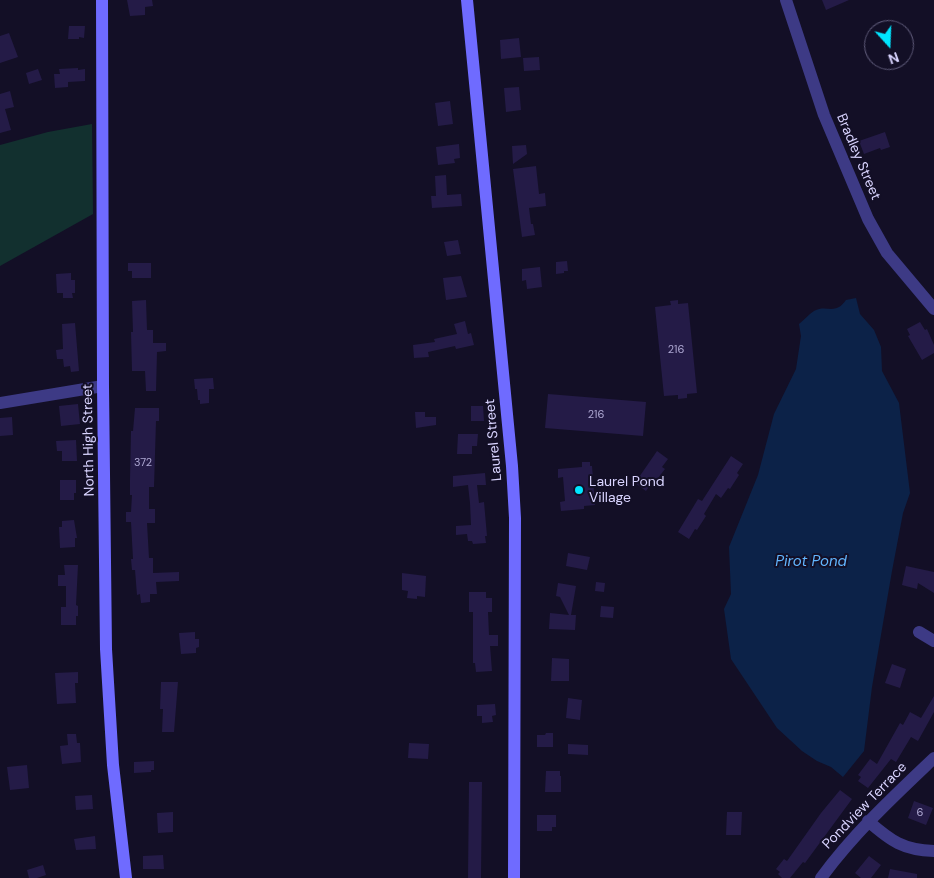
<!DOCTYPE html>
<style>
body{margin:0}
#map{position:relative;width:934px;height:878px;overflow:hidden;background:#130f26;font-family:"DM Sans",sans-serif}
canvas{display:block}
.north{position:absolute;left:864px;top:20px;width:50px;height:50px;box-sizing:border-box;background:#130f26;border:1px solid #625e7d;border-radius:50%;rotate:160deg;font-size:14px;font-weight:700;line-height:20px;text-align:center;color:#d9d4ff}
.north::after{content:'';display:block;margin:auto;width:18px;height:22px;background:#00e5ff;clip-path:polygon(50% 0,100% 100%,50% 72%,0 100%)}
</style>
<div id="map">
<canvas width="934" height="878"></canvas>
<div class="north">N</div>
</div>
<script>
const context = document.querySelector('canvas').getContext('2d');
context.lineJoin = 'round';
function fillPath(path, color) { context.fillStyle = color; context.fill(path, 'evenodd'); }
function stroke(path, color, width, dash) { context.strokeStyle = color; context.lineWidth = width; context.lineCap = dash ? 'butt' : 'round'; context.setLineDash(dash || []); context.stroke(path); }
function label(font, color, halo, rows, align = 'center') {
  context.font = font + ' "DM Sans",sans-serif'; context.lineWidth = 4; context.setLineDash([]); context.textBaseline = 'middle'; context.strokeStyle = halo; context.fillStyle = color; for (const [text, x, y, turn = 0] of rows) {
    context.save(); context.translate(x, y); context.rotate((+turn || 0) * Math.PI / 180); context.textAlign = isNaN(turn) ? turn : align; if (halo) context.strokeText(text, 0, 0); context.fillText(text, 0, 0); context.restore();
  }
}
fillPath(new Path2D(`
 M92,124L93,214L0,266V145L48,132Z`), '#12302f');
fillPath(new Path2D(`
 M856,298L860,314L874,330L881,347L882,371L899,403L910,493L903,513L892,571L872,687L864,751L843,777L831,767L817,761L802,751L777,728L731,659L724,609L731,594L729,547L758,475L774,414L796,369L801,336L799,324C804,320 809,314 814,311C827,304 835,316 846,300Z`), '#0c2248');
fillPath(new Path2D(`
 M127,0H152L153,6L145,7V15L130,16Z
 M822,0H849L826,10Z
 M69,26H85L84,38L79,37V39H68Z
 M9,33L18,57L0,63V36Z
 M519,38L521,57L501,59L500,40Z
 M539,57L540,70L524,71L523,58Z
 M78,68V70L85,69V81L68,82V87L55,88L54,74H60L59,69Z
 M38,69L42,80L29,84L26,73Z
 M519,87L521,110L506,112L504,88Z
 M10,91L14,107L5,109L11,130L0,133V94Z
 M450,101L453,124L438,126L435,103Z
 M885,132L890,147L881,150L880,148L864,154L859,141Z
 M459,144L460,158L454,159L455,163L438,165L436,147Z
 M526,145L527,154L513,164L512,146Z
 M536,166L539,194L545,193L546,206L529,208L531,224H533L535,235L522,237L513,169Z
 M446,175L447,195L461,194L462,206L432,208L431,196H436L435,176Z
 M458,240L461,254L447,256L444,242Z
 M567,261L568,271H564V273L556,274V262Z
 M128,263H151V278H132V271H128Z
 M540,267L542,287L527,289L526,280L522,281V269Z
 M71,273V280H75V293H72L73,298H63V293H57L56,274Z
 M461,276L467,297L446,300L443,278Z
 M146,300L147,330H153V343H166V351L157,352L156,391H146L145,371H132L131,332H133L132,301Z
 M678,300V304L688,303L697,393L687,394V398L678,399V395L664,396L655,307L671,305L670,301Z
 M465,321L468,334L471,333L474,345L456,349L455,346L428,352L429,357L414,358L413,345L435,342L434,339L457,334L454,324Z
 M920,322L925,330L927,329L934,345V353L922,360L908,336L910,335L907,329Z
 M75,323L79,371L71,372L70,366L64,367L63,359H57L56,350L63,349L62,324Z
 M213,378L214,389H209V403L200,404V400H198L197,389H195L194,379Z
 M548,394L646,402L643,436L545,428Z
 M78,404L80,424L61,426L59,406Z
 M471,406H483L484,421H471Z
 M135,408H159V421H156L154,487H149V509H155V523H147L149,558H153V573L179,572V581L156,582L157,594H150V602L141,603L140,594L137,595L135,570H132L131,559H133L131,522H126V512H131L132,495H130V480L131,431H133Z
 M415,412H425V417H436V425L416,428Z
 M12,417L13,435L0,436V418Z
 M458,434H478L477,446H472V454H457Z
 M76,440L77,461H62V451H57L56,441Z
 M657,451L668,459L662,467L665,469L655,482L653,481L646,491L635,483Z
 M731,456L743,464L737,473L739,475L730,489L728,488L721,498L716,494L704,514L706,516L697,530L695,529L689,539L678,532L698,499L702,501Z
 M582,462H590V466H592L595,505L584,506V509L561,511L560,502L565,501L563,477L558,478V469L582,467Z
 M485,473L486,485H477L479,503L484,502L487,536H485L486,543L473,544L472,541H468L467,534L456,535V526L471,525L470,503L468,485L453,487V476Z
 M60,480H76V493H74V500H60Z
 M74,520L77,538H75V547L60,548L59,527H62V521Z
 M568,553L590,557L587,570L566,566Z
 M64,565H78L76,605L78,606V616H76V625H61V607H66V586H58V575H65Z
 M906,566L934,572V593L918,583L917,589L902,585Z
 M402,573L426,576L425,597L417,596V599L407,598L408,591L402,590Z
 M596,582L605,583L604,592L595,591Z
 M558,583L576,586L571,615H576L575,630L549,629L550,613L569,615L560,597L556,596Z
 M469,592H486V598H492V612H488L489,635H498V646H490L492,671L476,672L475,663H473V612H469Z
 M601,606L614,607L613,618L600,617Z
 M195,632V639H199V647L196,648V653L181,654L179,633Z
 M552,658L569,659V681H551Z
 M892,664L906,669L900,688L885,683Z
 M78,672V683H75L76,703L57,704L55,673Z
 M161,682H178L174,732H162L163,709H160Z
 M934,696V712L918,741L911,737L896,762L891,759L868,788L858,781L861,777L858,775L870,759L877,764L900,723L903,725L910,712L921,718Z
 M568,698L582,700L580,720L566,718Z
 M495,704L496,715L492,716L493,722L482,723V716H477V705Z
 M546,733H553V747H537V735H545Z
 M67,734H76L77,743H80L81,762L62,764L60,746L68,745Z
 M409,743L429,744L428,759L408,758Z
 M568,744L588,745V755L568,754Z
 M154,761V770H151V772L134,773V762Z
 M27,765L29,788L10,790L7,767Z
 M546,771H560V776H561V792H545Z
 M469,782H482L481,878H468Z
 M840,790L852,799L805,863L803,862L790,878H782L778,874L780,872L776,869L784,859L787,861L821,813Z
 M92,795L93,809L76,810L75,796Z
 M914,801L933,808L926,825L908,818Z
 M173,812V832L158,833L157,813Z
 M727,812H742L741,835H726Z
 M537,815H556V827H552V831H537Z
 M95,836L96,849L76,850L74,839Z
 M163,855L164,869H143V856Z
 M869,856L881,865L871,878H861L855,873Z
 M43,865L46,875L37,878H29L27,870Z
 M890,869L917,874V878H888Z`), '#241b47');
stroke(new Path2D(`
 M786,0L824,115L868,219L887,253L934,309
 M0,403L103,386
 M919,632L934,641
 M868,821C891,841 903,850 934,851
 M821,878C854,833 894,796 934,758`), '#3d3a85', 12);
stroke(new Path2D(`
 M102,0L103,386L106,649L113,765L126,878
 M467,0L512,466L515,518L514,878`), '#6f6bff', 12);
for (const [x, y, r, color] of [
 [579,490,5,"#00e5ff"]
]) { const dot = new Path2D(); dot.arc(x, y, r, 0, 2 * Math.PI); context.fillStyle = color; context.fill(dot); stroke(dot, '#130f26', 2); }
label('11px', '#aca6d1', null, [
 ["216",676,350],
 ["216",596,415],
 ["372",143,463],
 ["6",920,813]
]);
label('14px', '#d9d4ff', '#130f26', [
 ["Bradley Street",858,157,67],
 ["North High Street",89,440,-91],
 ["Laurel Street",494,440,-95],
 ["Pondview Terrace",865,806,-46]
]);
label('14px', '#d9d4ff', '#130f26', [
 ["Laurel Pond",589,482],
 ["Village",589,498]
], 'left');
label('italic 15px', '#62b6ff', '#130f26', [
 ["Pirot Pond",811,562]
]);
</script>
